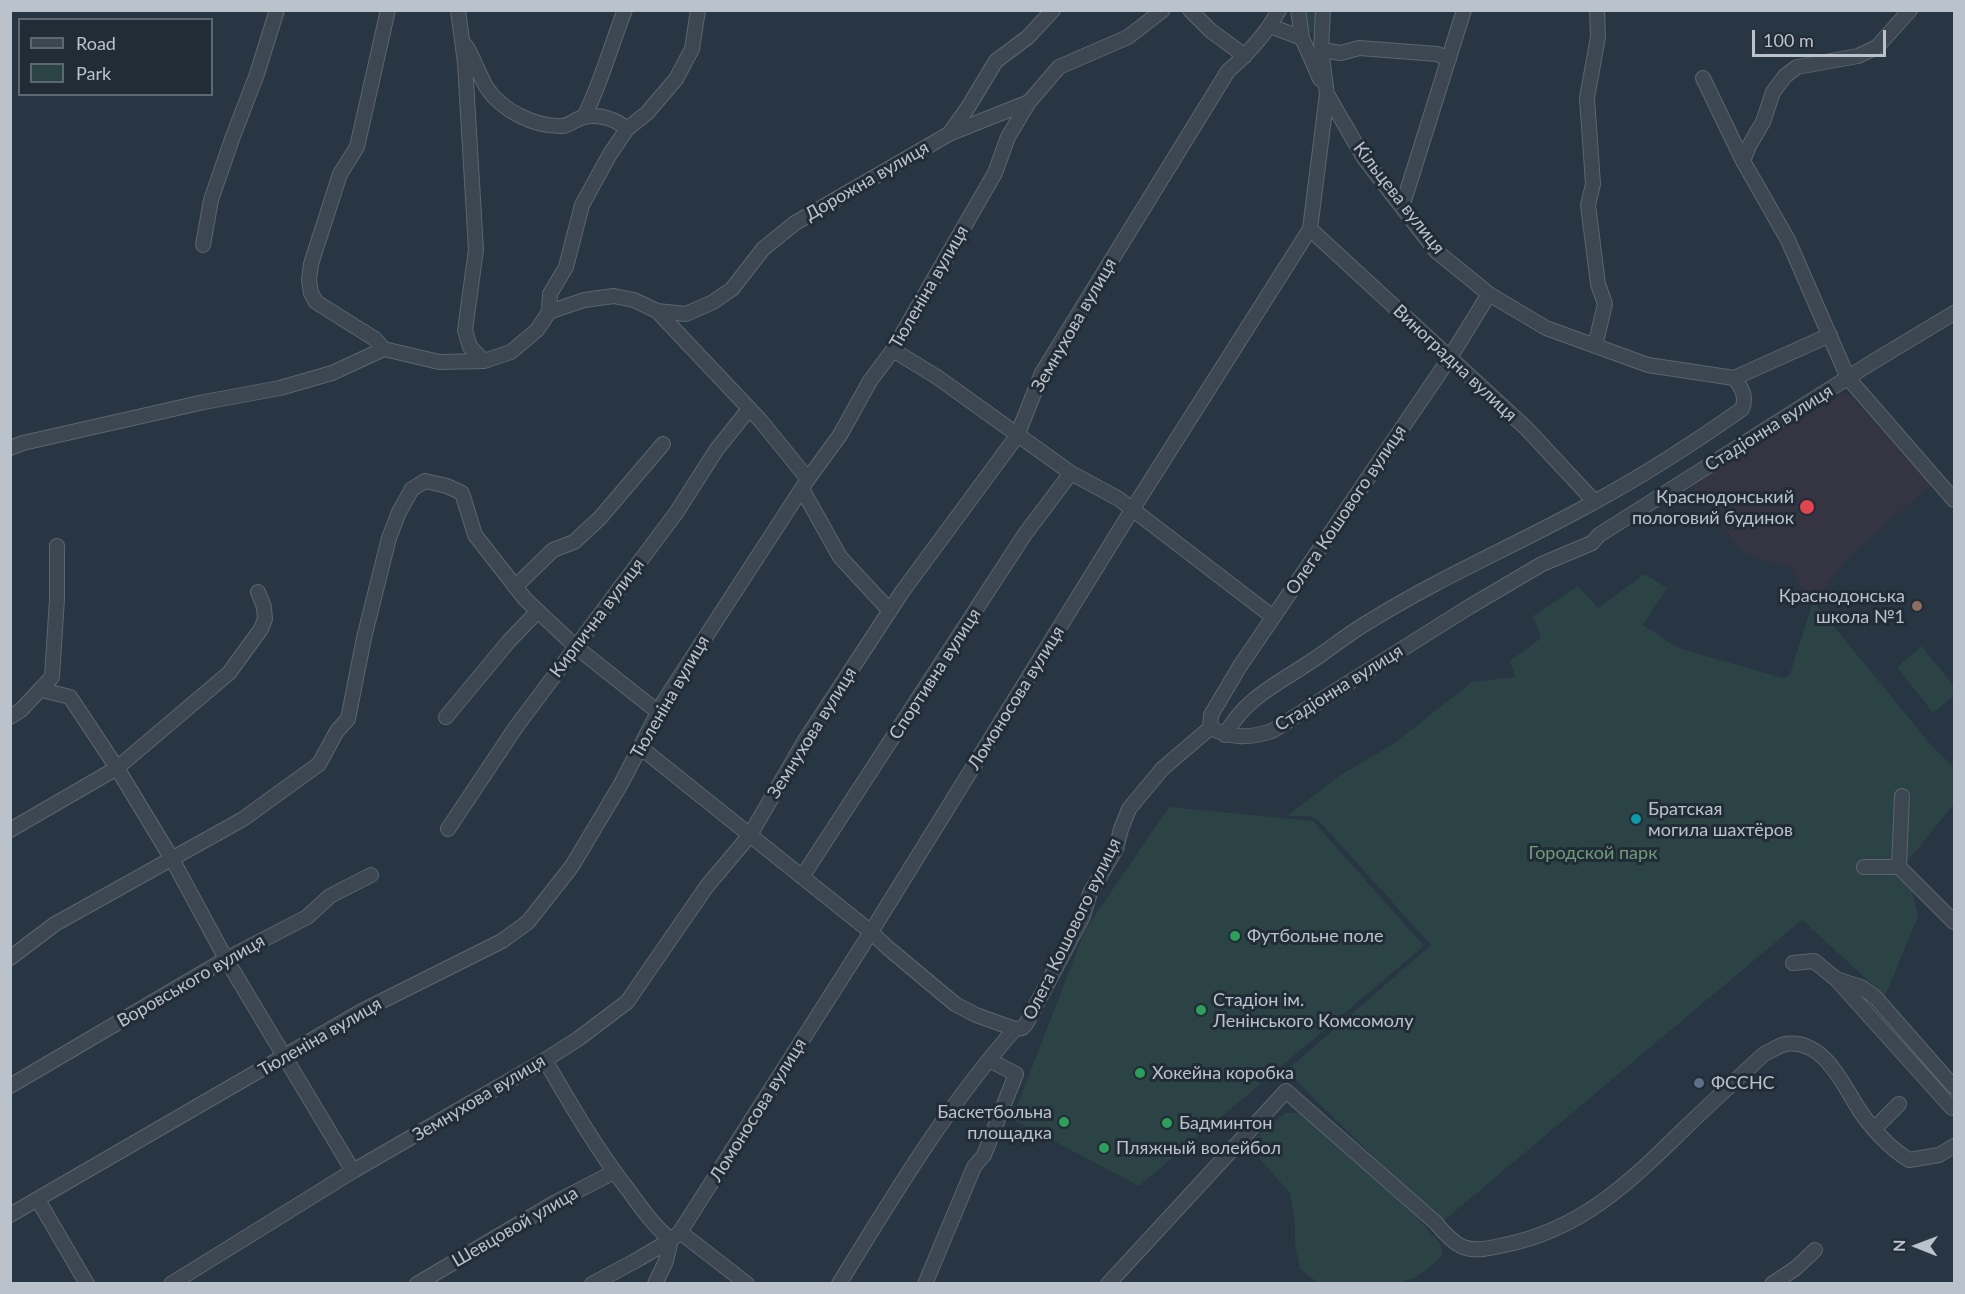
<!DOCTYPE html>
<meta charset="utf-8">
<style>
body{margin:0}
#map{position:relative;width:1965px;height:1294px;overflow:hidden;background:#283542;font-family:Lato,sans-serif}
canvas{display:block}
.frame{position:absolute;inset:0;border:12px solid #bac2cb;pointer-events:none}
.legend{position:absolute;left:18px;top:18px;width:195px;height:78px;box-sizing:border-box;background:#212c37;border:2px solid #5e6872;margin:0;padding:8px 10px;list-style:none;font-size:18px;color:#bac2cb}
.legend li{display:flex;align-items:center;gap:12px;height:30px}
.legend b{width:30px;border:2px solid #5e6872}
.north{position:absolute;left:1887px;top:1216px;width:60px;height:60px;-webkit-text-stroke:4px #212c37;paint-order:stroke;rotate:271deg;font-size:16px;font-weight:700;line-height:24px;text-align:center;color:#bac2cb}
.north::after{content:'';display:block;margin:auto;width:21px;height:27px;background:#bac2cb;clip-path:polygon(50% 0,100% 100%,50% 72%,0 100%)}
.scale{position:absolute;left:1752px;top:30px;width:134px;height:27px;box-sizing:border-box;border:3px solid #bac2cb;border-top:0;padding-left:8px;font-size:18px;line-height:21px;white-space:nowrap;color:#bac2cb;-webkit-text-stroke:4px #212c37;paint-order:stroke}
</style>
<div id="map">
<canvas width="1965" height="1294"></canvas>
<div class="frame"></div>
<ul class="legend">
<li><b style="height:8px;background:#3d4752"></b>Road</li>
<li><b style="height:16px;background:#2b4344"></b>Park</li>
</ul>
<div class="north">N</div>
<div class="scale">100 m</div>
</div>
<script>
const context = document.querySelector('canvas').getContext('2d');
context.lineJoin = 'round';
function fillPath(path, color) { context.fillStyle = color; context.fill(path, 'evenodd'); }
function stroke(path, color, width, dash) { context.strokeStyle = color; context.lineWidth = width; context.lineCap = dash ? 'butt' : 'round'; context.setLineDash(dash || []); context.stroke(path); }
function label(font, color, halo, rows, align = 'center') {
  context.font = font + ' Lato,sans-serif'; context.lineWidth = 6; context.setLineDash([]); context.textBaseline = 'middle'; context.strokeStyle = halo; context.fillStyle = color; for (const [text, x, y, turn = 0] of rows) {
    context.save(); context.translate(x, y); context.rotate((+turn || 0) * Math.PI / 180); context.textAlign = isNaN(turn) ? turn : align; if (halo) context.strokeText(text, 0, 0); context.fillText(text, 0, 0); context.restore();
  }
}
fillPath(new Path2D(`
 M1846,392L1932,484L1848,558L1816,599L1804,591L1790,567L1744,554L1690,485Z`), '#353443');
fillPath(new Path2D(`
 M1303,11H1315L1314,30L1309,34L1306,32Z
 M1645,574L1667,588L1643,625L1678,648L1783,678L1790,674L1813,601L1932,746L1954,767V804L1906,863L1918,917L1885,996L1802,920L1441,1223L1286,1071L1431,945L1320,822L1310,816H1287L1339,776L1393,744L1472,682L1515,677L1510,661L1541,638L1533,616L1578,586L1598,608Z
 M1922,646L1954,687V696L1933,713L1897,667Z
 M1169,807L1313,821L1424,946L1139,1186L1012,1119L1085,930Z
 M1285,1113H1299L1309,1118L1414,1215L1440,1243L1443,1254L1433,1265L1416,1277L1400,1283H1318L1300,1269L1295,1246V1221L1290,1193L1260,1159L1254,1139Z`), '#2b4344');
const minor = new Path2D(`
 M458,10L465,63L476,250L465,330L470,347L484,361
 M1190,10L1211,31L1245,56
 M1298,10L1302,38L1320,79
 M1323,10L1321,50L1327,94L1364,158L1436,251L1489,294L1546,328L1648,365L1734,378L1830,335
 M1910,10L1877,47L1858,56L1797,67L1785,76L1773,92L1763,122L1749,146L1743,161L1788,240L1848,378L1954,500
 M1270,26L1302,38
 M466,46C474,59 479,75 487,88C502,111 535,127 563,126C571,125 577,118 584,117C600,114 616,119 627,129
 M1321,50L1341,53L1359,48L1437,54L1449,59
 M1703,78L1743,161
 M584,117C601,83 611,45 625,10
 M951,133L1029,102
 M1402,207L1464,10
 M1310,229L1526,428L1595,502
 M203,245L211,200L232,139L257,74L277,10
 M1489,294L1449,359L1240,666L1211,715L1210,728C1233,738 1247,739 1272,731L1469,607L1542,564L1592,543L1599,535L1871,363L1954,313
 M657,311L686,314L713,302L732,289L763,249L795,223L949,134L967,109L996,61L1028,37L1053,10
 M549,312L550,294L566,267L582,205L610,154L627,129L647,113L676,79L692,49L698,10
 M1595,346L1605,304L1598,284L1588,205L1593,184L1587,98L1598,37L1597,10
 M384,349L375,339L316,302L311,293L309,280L311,264L340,174L357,147L388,10
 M893,350L937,377L1071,473L1119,499L1273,617
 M10,448L23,443L204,402L280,388L332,373L384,349L439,362L484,361L511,352L537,330L549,312L584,300L614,296L634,300L657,311L760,420L808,479
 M802,489L840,557L890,611
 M515,587L553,550L574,542L600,518L663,444
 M42,690L70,697L117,768L172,859L226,959L353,1171
 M10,717L21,710L52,677L57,599V546
 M446,717L509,641L538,611
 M1225,735C1245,698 1276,685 1310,662C1330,649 1349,633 1370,621C1442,576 1521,543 1596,501C1646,474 1695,442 1742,409C1747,397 1742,388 1734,378
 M640,747L871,932L888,948L955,1004L976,1015L1015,1029
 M448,829L516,727L676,513L717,449L749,409
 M10,830L117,768L229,673L261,629L265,619L264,607L258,592
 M1864,867H1899L1902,796
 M1899,867L1954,922
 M802,877L1025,534L1071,473
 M10,958L55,924L243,819L319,764L337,731L348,719L364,638L389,538L399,512L412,489L425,481L447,486L462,493L475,535L525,599L576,647L658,712
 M1793,963L1814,961L1836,979L1861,987L1875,997L1954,1087
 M1837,980L1952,1108H1954
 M545,1060C571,1105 597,1150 629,1191C642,1209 654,1226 671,1240L635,1261L592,1284
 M10,1086L226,959L307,917L330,896L371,875
 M1875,1128L1899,1104
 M38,1200L87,1284
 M10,1215L362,1011L502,941L528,922L572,866L621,784L664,701L808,479L840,435L870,381L893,350L995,173L1008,137L1029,102L1059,67L1128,37L1163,10
 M680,1232L747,1284
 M171,1284L353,1171L545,1060L578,1039L627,1002L707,886L750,835L804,742L902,592L1017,436L1042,373L1228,71C1249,53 1266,34 1279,10
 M417,1284L556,1202L614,1172
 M655,1284L666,1261L671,1240L680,1232L871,932L1132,510L1310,229L1327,94
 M839,1284C893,1196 946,1107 1015,1029L1022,1028L1026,1024L1083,916L1090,893L1116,849L1121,829L1129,809L1162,769L1210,728
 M925,1284L974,1167L984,1155L1016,1074L989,1060
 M1108,1284L1286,1091L1436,1223C1444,1233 1452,1242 1463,1247C1476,1252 1490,1248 1504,1245C1581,1230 1630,1182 1684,1129C1710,1104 1737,1079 1764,1054C1771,1051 1778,1046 1785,1044C1824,1038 1843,1085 1860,1111C1872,1129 1891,1149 1909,1160L1939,1155L1954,1146
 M1772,1284L1796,1268L1815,1250`);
stroke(minor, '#5b656f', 16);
stroke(minor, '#3d4752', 14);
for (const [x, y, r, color] of [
 [1807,507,8,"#e0444e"],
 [1917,606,6,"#8d6e63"],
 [1636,819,6,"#0f9aa8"],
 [1235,936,6,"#2e9e5b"],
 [1201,1010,6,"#2e9e5b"],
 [1140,1073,6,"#2e9e5b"],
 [1699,1083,6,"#5c6f8a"],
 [1064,1122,6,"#2e9e5b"],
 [1167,1123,6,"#2e9e5b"],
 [1104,1148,6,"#2e9e5b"]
]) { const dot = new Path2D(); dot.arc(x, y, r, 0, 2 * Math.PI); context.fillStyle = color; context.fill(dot); stroke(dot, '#212c37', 2); }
label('18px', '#bac2cb', '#212c37', [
 ["Дорожна вулиця",867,181,-30],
 ["Кільцева вулиця",1399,198,52],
 ["Тюленіна вулиця",929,287,-60],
 ["Земнухова вулиця",1074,325,-60],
 ["Виноградна вулиця",1455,363,43],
 ["Стадіонна вулиця",1769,428,-32],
 ["Олега Кошового вулиця",1346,510,-56],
 ["Кирпична вулиця",597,618,-53],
 ["Спортивна вулиця",935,674,-57],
 ["Стадіонна вулиця",1339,688,-32],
 ["Тюленіна вулиця",670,697,-60],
 ["Ломоносова вулиця",1016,698,-58],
 ["Земнухова вулиця",812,733,-58],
 ["Олега Кошового вулиця",1072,929,-64],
 ["Воровського вулиця",191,981,-30],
 ["Тюленіна вулиця",320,1037,-30],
 ["Земнухова вулиця",479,1098,-31],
 ["Ломоносова вулиця",758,1110,-58],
 ["Шевцовой улица",515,1227,-30]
]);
label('18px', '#bac2cb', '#212c37', [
 ["Краснодонський",1794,497,"right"],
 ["пологовий будинок",1794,518,"right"],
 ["Краснодонська",1905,596,"right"],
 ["школа №1",1905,617,"right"],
 ["Братская",1648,809],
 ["могила шахтёров",1648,830],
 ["Футбольне поле",1247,936],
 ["Стадіон ім.",1213,1000],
 ["Ленінського Комсомолу",1213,1021],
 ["Хокейна коробка",1152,1073],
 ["ФССНС",1711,1083],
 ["Баскетбольна",1052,1112,"right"],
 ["площадка",1052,1133,"right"],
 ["Бадминтон",1179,1123],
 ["Пляжный волейбол",1116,1148]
], 'left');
label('18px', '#729b79', '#212c37', [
 ["Городской парк",1593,853]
]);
</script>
